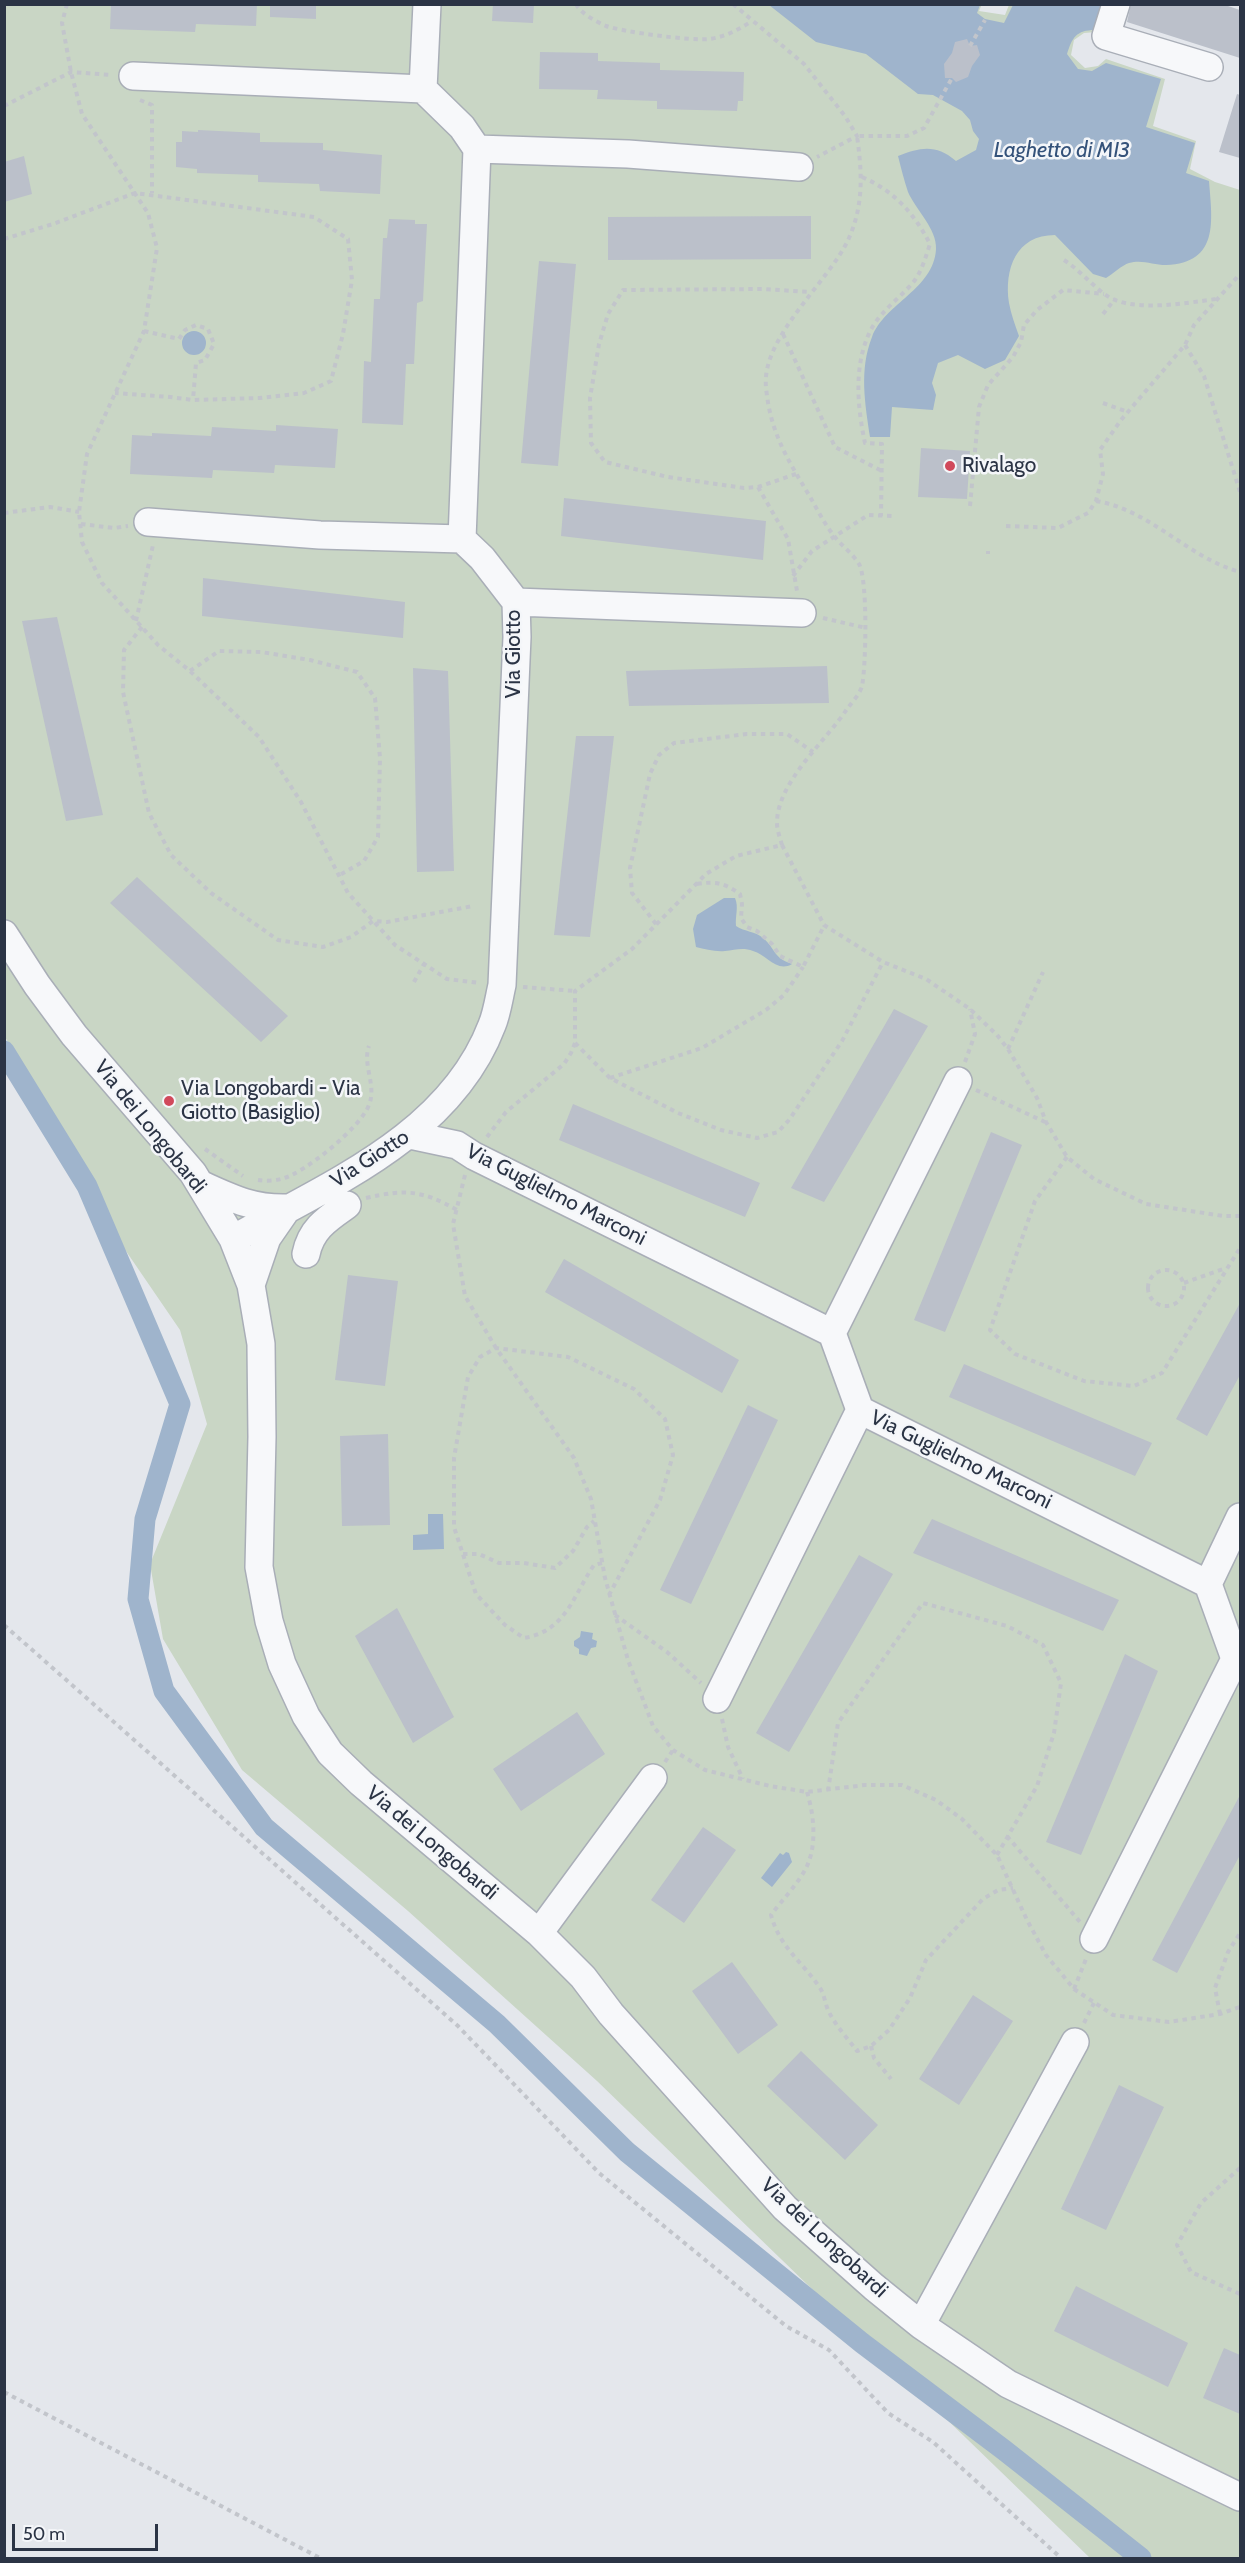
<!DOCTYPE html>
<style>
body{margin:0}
#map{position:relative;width:1245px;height:2563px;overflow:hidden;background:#e4e7ec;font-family:Cabin,sans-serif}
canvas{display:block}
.frame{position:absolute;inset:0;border:6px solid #2b3445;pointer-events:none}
.scale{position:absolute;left:12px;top:2524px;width:146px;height:27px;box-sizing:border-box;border:3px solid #2b3445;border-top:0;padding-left:8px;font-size:18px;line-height:21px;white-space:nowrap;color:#2b3445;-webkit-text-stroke:4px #f4f6f9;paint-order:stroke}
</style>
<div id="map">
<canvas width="1245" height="2563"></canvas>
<div class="frame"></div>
<div class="scale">50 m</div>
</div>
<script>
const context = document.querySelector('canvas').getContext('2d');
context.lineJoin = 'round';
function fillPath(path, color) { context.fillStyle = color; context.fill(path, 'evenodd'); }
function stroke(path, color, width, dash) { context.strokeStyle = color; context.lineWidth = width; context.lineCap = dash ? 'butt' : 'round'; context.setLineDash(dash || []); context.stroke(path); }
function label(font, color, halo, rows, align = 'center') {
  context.font = font + ' Cabin,sans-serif'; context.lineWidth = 5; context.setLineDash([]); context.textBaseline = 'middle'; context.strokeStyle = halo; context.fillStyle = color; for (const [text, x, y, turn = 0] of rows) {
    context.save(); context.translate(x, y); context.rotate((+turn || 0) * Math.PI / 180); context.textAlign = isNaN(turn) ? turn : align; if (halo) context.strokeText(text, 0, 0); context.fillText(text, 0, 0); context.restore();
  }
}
fillPath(new Path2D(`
 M982,4L979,11L1005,15L1009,5H1105L1096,32L1084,33L1074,40L1071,55L1085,68L1098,66L1106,59L1165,79L1153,126L1196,141L1190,169L1215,182L1240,190V2558H1090L597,2081L408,1911L242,1770L163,1639L150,1564L207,1424L180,1330L115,1235L57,1126L5,1037L4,5Z`), '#c9d6c5');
fillPath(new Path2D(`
 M769,5H980L977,13L985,19L1004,23L1013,5H1103L1095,30C1076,30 1072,38 1067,54L1078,69L1092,71L1106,63L1161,79L1146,127L1195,143L1186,173L1209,181C1212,220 1220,263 1166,265C1153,265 1142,259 1129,263C1122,265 1113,274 1106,278L1093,274L1055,235C1016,235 1004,269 1009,303C1011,314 1015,325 1019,336L1005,360L985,369L958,355L938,363L932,383L936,395L933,410L892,407L890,437H870C865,403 859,370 872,337C885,303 934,289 936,249C937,229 916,210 908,192C904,180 901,168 898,156C921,147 936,144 956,161L976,150L979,139L973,131L970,120L962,111L933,95L918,94L866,54L816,42Z
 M182 343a12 12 0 1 1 24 0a12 12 0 1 1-24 0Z
 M724,898H735C739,907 735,916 736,926C745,932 755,931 763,938C776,949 773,958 792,964C777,973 767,955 753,951C743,947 735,950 725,951C715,952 705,949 696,947L693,929L697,915Z
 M428,1514H443L444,1549L413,1550V1535L428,1534Z
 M581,1631L593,1633L592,1639L597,1641L596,1647L591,1648L587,1656L579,1654V1649L574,1646V1641L580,1637Z
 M786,1852L789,1853L792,1862L772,1887L761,1878L780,1853L783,1855Z`), '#9fb4cc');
stroke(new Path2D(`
 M4,1051L87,1186L180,1404L145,1519L138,1599L164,1691L264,1827L497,2024L627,2152L862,2343L1004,2450L1141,2558`), '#9fb4cc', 21);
fillPath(new Path2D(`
 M111,4H257L256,26L196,24L195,32L110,29Z
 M270,4H316V19L270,17Z
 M493,4H534L533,23L492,21Z
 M1131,4H1222L1240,10V58L1127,22Z
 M967,39L970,46L977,45L980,55L972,66L968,77L956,82L952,78H945L944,64L952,53L955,42Z
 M540,52L598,53V61L660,63V70L744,72L743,101H738L737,111L657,109V101L597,99L598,90L539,89Z
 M1237,94L1240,95V158L1219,152Z
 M198,130L260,133V142L323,143V150L382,155L380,194L320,191L319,184L258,182V175L197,173V169L176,167V142H182V131L198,132Z
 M24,156L32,194L4,202V162Z
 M811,216V259L608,260V217Z
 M389,219L415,220V224H427L423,301L417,303L414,364H406L403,425L362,423L364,361L371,362L374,299H380L383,238H387Z
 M539,261L576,264L558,466L521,463Z
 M276,425L338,429L335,468L275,465L274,473L213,470L212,478L130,474L132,435L152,436V433L211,436L212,427L276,431Z
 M921,448L970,451L967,499L918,497Z
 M564,498L766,521L763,560L561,536Z
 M203,578L405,602L403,638L202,616Z
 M57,617L103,815L66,821L22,621Z
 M827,666L829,703L629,706L626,671Z
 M413,668L448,671L454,871L417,872Z
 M576,736H614L590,937L554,935Z
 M137,877L288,1016L261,1042L110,903Z
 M894,1009L928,1026L824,1202L791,1188Z
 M573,1104L760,1183L745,1217L559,1140Z
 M991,1132L1022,1145L945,1332L914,1320Z
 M564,1259L739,1360L722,1393L545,1292Z
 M348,1275L398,1281L385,1386L335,1380Z
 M1240,1303V1375L1207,1436L1176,1419Z
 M964,1364L1152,1443L1135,1476L949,1397Z
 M748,1405L778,1420L691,1604L660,1590Z
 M388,1434L390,1525L342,1526L340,1436Z
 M932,1519L1119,1600L1103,1631L913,1553Z
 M859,1555L893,1574L789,1752L756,1733Z
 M397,1608L454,1717L413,1743L355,1636Z
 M1125,1654L1158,1671L1081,1855L1046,1842Z
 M577,1712L605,1754L521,1811L493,1769Z
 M1240,1795V1855L1177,1973L1152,1960Z
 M703,1827L736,1850L684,1923L651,1900Z
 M732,1962L778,2025L738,2054L692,1991Z
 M973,1995L1013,2021L959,2105L919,2079Z
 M801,2051L878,2125L845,2160L767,2086Z
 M1119,2085L1164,2107L1106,2230L1061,2209Z
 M1076,2286L1188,2343L1168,2387L1054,2331Z
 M1224,2348L1240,2355V2414L1203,2398Z`), '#bbc0ca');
const minor = new Path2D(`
 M1116,4L1106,36L1209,67
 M133,76L423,89
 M477,149L628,154L799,167
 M148,522L320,535L462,539
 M516,602L802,613
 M4,934L37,985L74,1035L193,1173L233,1239L251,1285L261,1344L262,1437L259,1567L269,1621L282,1664L306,1716L330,1753L361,1783L539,1933L583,1977L611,2014L785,2208L874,2287L921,2325L1008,2384L1240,2497
 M410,1135L457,1145L474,1156L832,1333L860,1410L1208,1584L1235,1659L1240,1662
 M200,1184C231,1198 252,1209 287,1208
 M233,1239C328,1185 450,1136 492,1025C497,1013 499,998 502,985L517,637L516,602L482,558L462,539L477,149L462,127L423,89L427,4
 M306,1254C311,1229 327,1219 347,1205
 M251,1285L267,1238L285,1212
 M832,1333L958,1081
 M1208,1584L1240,1517
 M717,1699L860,1410
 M539,1933L653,1778
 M1094,1939L1235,1659
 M921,2325L1075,2042`);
stroke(minor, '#a9aeb7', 30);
stroke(new Path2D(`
 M67,4L62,23L71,72L82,114L148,213L157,248L144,331L87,454L79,512L82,542L102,583L158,645L190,671L259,737L301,802L348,893L395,945L447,979L480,983
 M576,4C580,13 597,22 606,26C624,32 690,41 709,39C725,37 738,30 752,21
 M733,4L804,64L845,116L857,136L817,157
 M970,46L985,20
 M140,100L152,105V193
 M4,106L71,72L112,75
 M862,177C894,191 914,213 930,244C925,259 921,274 911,285C898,299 883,310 873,326C853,360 857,406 865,443L882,444L881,516
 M4,239L53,224L135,193L314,217L348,239L352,280L343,334L331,381L304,393L259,398L193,400L170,397L115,393
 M1064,260C1078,269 1089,282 1103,293C1128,314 1185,303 1216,299
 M1103,314L1115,299
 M144,331L179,339L185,330L196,325L208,329L214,344L205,360L196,363L193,400
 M783,334L835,447L882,471
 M1185,345L1204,376L1240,492
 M1103,403L1128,412
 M796,474L758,487L744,488L668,477L605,462L591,443L590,398L599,344L608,314L623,290L763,289L810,292
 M758,487L788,539L797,591
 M1096,501C1151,510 1188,558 1240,572
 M970,506L979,407L988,385L1013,357L1021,342L1024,325L1037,310L1063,290L1104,294
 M4,513L50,507L79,512
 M81,524L114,528L128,526
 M1006,526L1058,528L1088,513L1096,501L1103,474L1100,450L1121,420L1185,345L1194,325L1240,274
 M988,551V554
 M793,576L812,551L868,515L893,516
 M823,618L866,628
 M136,621L153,545
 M142,627L124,650L123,692L149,813L171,855L211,893L278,940L323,947L351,937L373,921L387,922L473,906
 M190,671L219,651L261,652L310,660L357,672L375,698L380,758L378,837L364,861L338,876
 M782,845C780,838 777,830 777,823C777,782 826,741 847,709C852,702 860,694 862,686C866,667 868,580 859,564C853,554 842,546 835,537C825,525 817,509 809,495C786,457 770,431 766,387C761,337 830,281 849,238C864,204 862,172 857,136H907L924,128L952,78
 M697,884C715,881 725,883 740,894L742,904L741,918L747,927L757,931L772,944L780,956L803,967L824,926
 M656,924L632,893L630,868L650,774L659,755L674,743L747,734H787L813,752
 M414,982L424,964
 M523,987L575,991
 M575,1043L610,1078L678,1113L721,1130L757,1138L778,1132L789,1120L842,1041L883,962
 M1008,1049L1043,972
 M965,1062L975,1034L970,1009
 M610,1078L702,1048L766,1010L784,995L803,967
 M976,1090L1045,1122
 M487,1137L506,1112L564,1064L571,1053L575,1043V991L632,949L706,874L736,856L782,845L824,925L883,962L926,979L970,1009L997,1035L1008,1049L1037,1098L1046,1122L1067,1157L1094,1179L1146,1204L1223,1216H1240
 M205,1149L243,1176
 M1067,1157L1035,1201L990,1330L1015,1354L1084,1381L1134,1386L1162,1373L1240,1248
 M465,1175L453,1224L465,1296L496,1348L574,1458L591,1499L605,1578L628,1660L653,1726L673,1750L705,1770L770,1786L807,1792L865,1785H902L936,1800L962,1819L997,1855L1027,1920L1046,1955L1074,1989L1113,2015L1169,2022L1220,2014L1240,2007
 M258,1180C265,1181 274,1181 281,1179C304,1174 361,1127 369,1105C377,1085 362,1065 369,1046
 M366,1198C405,1189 422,1190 457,1210
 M1148 1288a18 18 0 1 1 36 0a18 18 0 1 1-36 0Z
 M1184,1283L1226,1268
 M463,1554H479L499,1563H524L555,1568L573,1551L587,1527L594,1521
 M602,1563L594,1565C573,1596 566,1631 524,1638L505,1625L476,1594L454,1527V1458L468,1377L480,1357L496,1348L568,1357L634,1389L665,1419L673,1455L660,1500L609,1595
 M615,1615L667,1652L701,1683
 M4,1625L458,2026L599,2173L786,2326L829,2350L888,2413L933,2442L1061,2558
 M722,1719L728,1747L743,1779
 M665,1762L673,1750
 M828,1791L838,1723L923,1603L1007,1626L1043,1645L1061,1683L1054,1733L1037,1786L997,1855
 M807,1792C814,1815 817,1844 807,1866C799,1883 782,1900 771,1915C780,1948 801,1960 820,1988C825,1995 825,2006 830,2014C837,2027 848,2039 857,2051L871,2046L889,2030L910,1998L926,1960L983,1899L998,1890L1013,1888
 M1007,1836L1080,1922
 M1074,1989L1086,1959
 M1220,2014L1215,1988L1228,1952L1240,1933
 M1084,2023L1094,2003
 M871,2046L874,2058L891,2079
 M1240,2168L1201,2203L1177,2245L1191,2272L1240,2294
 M4,2392L320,2558`), '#c2c5cb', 4, [4.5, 4.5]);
stroke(minor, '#f7f8fa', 27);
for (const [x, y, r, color] of [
 [950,466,6,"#d1495b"],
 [169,1101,6,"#d1495b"]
]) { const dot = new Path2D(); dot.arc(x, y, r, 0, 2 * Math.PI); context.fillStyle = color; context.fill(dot); stroke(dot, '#f4f6f9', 2); }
label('21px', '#2b3445', '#f4f6f9', [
 ["Rivalago",962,466],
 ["Via Longobardi - Via",181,1089],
 ["Giotto (Basiglio)",181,1113]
], 'left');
label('21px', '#2b3445', '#f4f6f9', [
 ["Via Giotto",514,654,-90],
 ["Via dei Longobardi",150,1127,51],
 ["Via Giotto",370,1159,-33],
 ["Via Guglielmo Marconi",556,1195,27],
 ["Via Guglielmo Marconi",961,1460,26],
 ["Via dei Longobardi",432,1843,40],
 ["Via dei Longobardi",824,2238,43]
]);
label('italic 22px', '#34527a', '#f4f6f9', [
 ["Laghetto di MI3",1062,151]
]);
</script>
